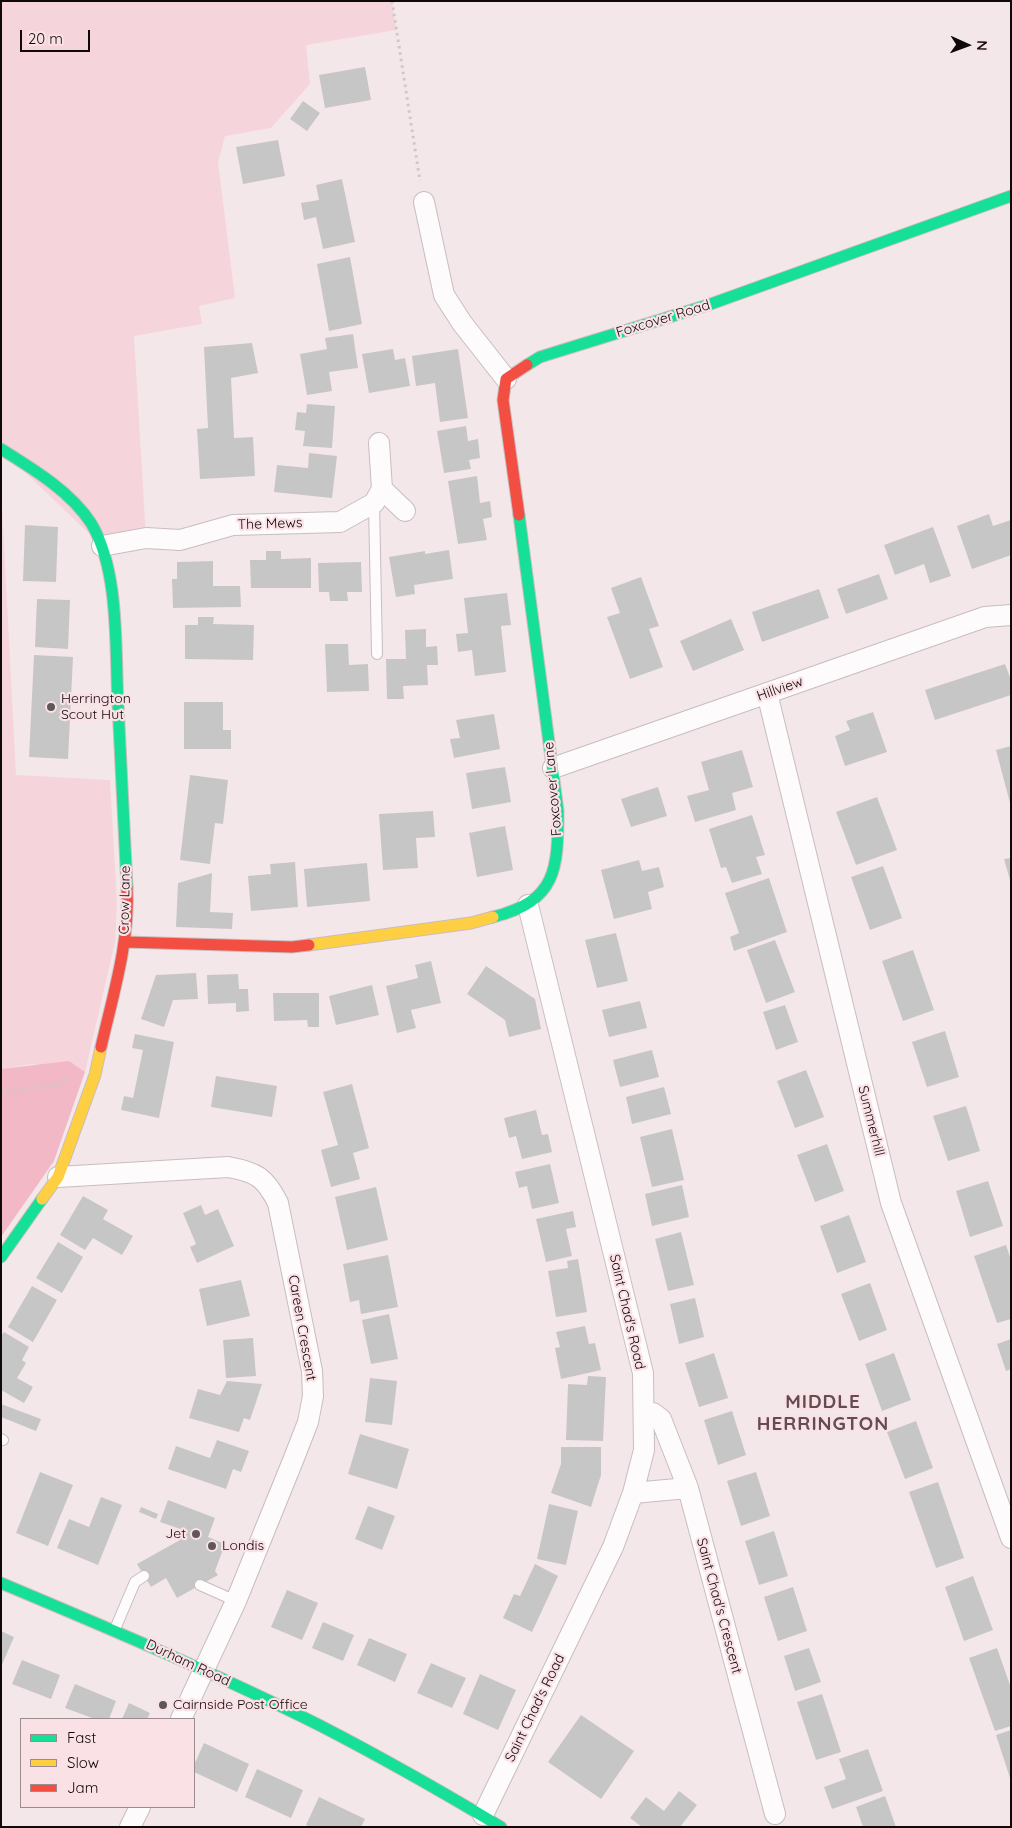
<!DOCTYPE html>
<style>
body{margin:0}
#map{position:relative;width:1012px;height:1828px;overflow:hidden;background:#f4e7ea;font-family:Quicksand,sans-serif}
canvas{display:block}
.frame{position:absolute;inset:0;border:2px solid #10090a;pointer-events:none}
.legend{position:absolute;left:20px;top:1718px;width:175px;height:90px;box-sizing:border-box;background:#fae1e6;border:1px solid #9c8b8e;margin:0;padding:6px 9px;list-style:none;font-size:15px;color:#10090a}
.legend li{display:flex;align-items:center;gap:10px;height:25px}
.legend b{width:25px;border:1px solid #9c8b8e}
.north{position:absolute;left:942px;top:20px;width:50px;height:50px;-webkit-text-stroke:4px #fae1e6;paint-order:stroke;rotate:92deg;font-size:14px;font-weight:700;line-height:20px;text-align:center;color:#10090a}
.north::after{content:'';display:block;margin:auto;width:18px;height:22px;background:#10090a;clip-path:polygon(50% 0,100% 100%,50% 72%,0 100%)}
.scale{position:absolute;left:20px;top:30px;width:70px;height:22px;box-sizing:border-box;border:2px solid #10090a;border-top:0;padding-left:6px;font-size:15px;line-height:18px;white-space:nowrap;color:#10090a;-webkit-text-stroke:4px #fae1e6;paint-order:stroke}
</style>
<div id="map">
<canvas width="1012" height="1828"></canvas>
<div class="frame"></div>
<ul class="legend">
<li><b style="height:6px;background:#16e098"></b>Fast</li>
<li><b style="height:6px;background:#ffcf43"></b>Slow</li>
<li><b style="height:6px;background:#f24e42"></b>Jam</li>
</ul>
<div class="north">N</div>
<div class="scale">20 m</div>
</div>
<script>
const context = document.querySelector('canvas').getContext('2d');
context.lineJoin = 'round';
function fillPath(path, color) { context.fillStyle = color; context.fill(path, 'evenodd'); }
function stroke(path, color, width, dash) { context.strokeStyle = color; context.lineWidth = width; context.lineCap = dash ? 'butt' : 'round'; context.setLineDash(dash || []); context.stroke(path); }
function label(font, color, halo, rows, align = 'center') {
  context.font = font + ' Quicksand,sans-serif'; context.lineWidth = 4.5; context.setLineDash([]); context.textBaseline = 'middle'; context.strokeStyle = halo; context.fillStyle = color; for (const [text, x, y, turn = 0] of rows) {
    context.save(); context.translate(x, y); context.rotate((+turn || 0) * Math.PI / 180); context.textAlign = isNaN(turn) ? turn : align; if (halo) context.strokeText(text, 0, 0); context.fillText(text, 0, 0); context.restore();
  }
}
fillPath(new Path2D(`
 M1,1H392L396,30L306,45L310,84L271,128L225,136L218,162L235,298L199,306L202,324L134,336L146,538L102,546L1,449Z
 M1,488L16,775L110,780L117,903L115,942L85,1072L32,1064L1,1069Z`), '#f6d4db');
fillPath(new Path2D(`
 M69,1061L85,1072L54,1161L1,1237V1069Z`), '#f2b8c6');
fillPath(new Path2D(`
 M365,67L371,100L325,108L319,75Z
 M303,101L320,113L307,131L290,119Z
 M278,140L285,176L243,184L236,147Z
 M342,179L355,242L323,249L316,217L304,220L301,203L319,200L316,185Z
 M350,257L362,324L329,331L317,264Z
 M353,334L358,368L329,372L332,391L307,395L300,354L327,349L325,338Z
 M252,343L258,373L231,378L234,438L253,437L255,476L200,479L197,429L208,428L204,347Z
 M393,349L395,360L405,358L410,386L369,393L362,354Z
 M458,349L468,418L440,422L435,383L416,386L412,356Z
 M307,404L335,406L332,448L303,446L305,431L295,430L297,412L306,413Z
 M466,426L468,441L478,439L480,458L469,460L471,469L444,473L437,431Z
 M309,453L337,456L332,498L274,492L277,465L308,468Z
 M477,476L480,503L490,501L492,517L483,519L487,540L458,544L448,481Z
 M989,514L993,526L1011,520V555L972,569L957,526Z
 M25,525L58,527L56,582L23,581Z
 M933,527L951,576L930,583L924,564L895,575L884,545Z
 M449,550L453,579L414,585L415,594L396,597L389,557L425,551V554Z
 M266,551H281V559L311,558V588H251L250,560H266Z
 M213,561V586H240L241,607L173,608L172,579H177V562Z
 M361,562L362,592H347L348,601H330L329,592H319L318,563Z
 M879,574L888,599L846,614L837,589Z
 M641,577L659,626L649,629L663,667L630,679L607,617L620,613L611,588Z
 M819,589L829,618L762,642L752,612Z
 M507,593L511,625L501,626L506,672L475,676L472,650L458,652L456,634L468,633L464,598Z
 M37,599L70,600L68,649L35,647Z
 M198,617H214L213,624L254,625L253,660L185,659V625H198Z
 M731,619L744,650L693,671L680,641Z
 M426,629V647L437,646L438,665H427L428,685L403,686L404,699H387L386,659H406L405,630Z
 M325,644H348L349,665L368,664L369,691L327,692Z
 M34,655L73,657L68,759L29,757Z
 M1005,664L1011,680V695L935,720L925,690Z
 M184,702H223V730H231V749H184Z
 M873,712L887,752L845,766L835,736L850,730L846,721Z
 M494,714L500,749L454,758L450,739L460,738L456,720Z
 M1011,746V803H1010L996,750Z
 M742,750L753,787L732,793L736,810L695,822L687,796L709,790L701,762Z
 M505,767L511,802L472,809L466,773Z
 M190,775L228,780L223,824L215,823L210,864L180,860Z
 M658,787L667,816L631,827L621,799Z
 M877,797L897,850L856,865L836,812Z
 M433,811L435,837L416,838L418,868L383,870L379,814Z
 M752,815L765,855L756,857L762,874L732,883L726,867L721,868L709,829Z
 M505,826L513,870L477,877L469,833Z
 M1011,858V880H1010L1004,859Z
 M639,860L642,871L659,867L664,887L648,892L652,909L614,919L601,870Z
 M295,862L298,907L251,911L248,876L271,874L270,864Z
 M367,863L370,901L307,907L304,869Z
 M883,866L902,918L870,930L851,877Z
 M212,873L210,912L233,913L232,929L176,927L178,883Z
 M769,878L787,932L734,951L730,937L739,933L725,893Z
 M616,933L628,981L597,988L585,940Z
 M775,940L795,992L766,1003L747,950Z
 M913,950L934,1010L903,1021L882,961Z
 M431,961L441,1003L411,1010L416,1028L397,1033L386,986L418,978L415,965Z
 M486,966L535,999L541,1029L509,1037L505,1020L467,994Z
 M196,973L198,999L173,1000L164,1027L141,1019L156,975Z
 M238,974L239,989H248L249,1011L236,1012V1003L208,1004L207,975Z
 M372,985L379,1015L336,1025L329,996Z
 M273,993H319V1027H308L307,1020L274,1021Z
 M640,1001L647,1028L609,1037L602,1010Z
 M785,1005L798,1042L776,1050L763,1012Z
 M945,1031L959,1077L927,1087L912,1042Z
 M135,1034L174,1042L159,1118L121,1110L124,1096L133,1098L143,1050L132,1048Z
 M652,1050L659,1077L620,1087L613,1060Z
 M806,1070L824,1117L795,1128L777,1081Z
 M216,1076L277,1086L272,1117L211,1107Z
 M352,1084L369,1148L353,1153L360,1179L331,1187L321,1150L338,1145L323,1092Z
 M664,1087L671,1114L632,1124L626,1097Z
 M966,1106L980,1151L948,1161L933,1116Z
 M536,1110L542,1135L548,1134L552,1152L522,1159L516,1136L509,1138L504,1118Z
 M672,1129L684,1180L652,1187L640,1137Z
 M827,1144L844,1191L815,1202L797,1155Z
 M550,1164L559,1203L532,1209L527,1186L519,1188L515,1172Z
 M988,1181L1003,1226L970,1237L956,1191Z
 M682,1185L689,1217L652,1226L645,1194Z
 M376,1187L388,1240L347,1250L335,1197Z
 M83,1196L108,1210L103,1219L133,1236L122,1255L93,1238L85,1250L60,1235Z
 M201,1205L205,1215L218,1209L234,1246L197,1263L190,1247L196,1244L183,1213Z
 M573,1211L576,1227L566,1229L572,1256L546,1262L536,1219Z
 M849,1215L866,1262L837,1273L820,1226Z
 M681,1232L694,1285L668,1291L655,1239Z
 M58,1242L83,1257L62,1293L36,1278Z
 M1006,1245L1011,1260V1319L997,1323L974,1256Z
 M388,1255L398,1307L361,1314L359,1300L350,1302L343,1264Z
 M578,1259L587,1312L556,1317L548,1271L568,1268L567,1261Z
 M241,1280L250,1316L207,1326L199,1289Z
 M870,1283L887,1330L859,1341L841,1294Z
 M32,1286L57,1300L33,1342L8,1327Z
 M695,1298L704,1337L679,1344L670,1304Z
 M389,1314L398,1359L371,1364L362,1320Z
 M585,1326L589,1344L595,1343L601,1370L561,1379L555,1348L560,1347L556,1332Z
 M4,1332L29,1347L22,1360L26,1363L17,1378L33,1387L24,1403L1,1390V1336Z
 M253,1338L256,1376L226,1378L223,1340Z
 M1011,1339V1369L1006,1371L997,1344Z
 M714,1353L728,1398L699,1407L685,1363Z
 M894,1353L911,1400L882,1411L865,1364Z
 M588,1376L606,1377L603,1441L566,1440L568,1384L587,1385Z
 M370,1378L397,1381L392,1425L365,1422Z
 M227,1381L262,1384L250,1420L244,1418L239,1432L189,1418L198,1389L220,1395Z
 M1,1404L41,1419L36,1431L1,1417Z
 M732,1411L746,1455L718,1465L704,1420Z
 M916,1421L933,1468L905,1479L887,1432Z
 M360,1434L409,1449L397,1489L348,1474Z
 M217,1440L249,1451L241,1472L233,1469L226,1489L168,1469L176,1446L210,1458Z
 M561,1447H601V1475L591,1507L551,1493L561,1464Z
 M40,1472L73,1485L48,1546L16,1533Z
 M756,1472L770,1516L741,1526L727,1481Z
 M938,1482L964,1558L936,1568L909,1492Z
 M101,1497L122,1505L98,1565L57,1548L69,1519L89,1527Z
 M168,1500L215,1518L208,1537L225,1544L215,1571L218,1575L177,1598L166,1578L151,1587L137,1564L180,1540L183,1530L160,1522Z
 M549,1504L578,1511L566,1565L537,1559Z
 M368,1506L395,1516L382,1550L355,1539Z
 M141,1507L158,1514L156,1519L139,1512Z
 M774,1531L788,1576L759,1585L745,1541Z
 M535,1564L558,1576L532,1632L503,1618L514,1594L520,1596Z
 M973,1576L993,1630L964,1641L945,1587Z
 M793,1587L807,1631L778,1641L764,1597Z
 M287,1590L318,1603L302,1640L271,1627Z
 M323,1622L354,1635L343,1661L312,1648Z
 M1,1631L14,1637L1,1667Z
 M369,1638L407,1654L395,1682L357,1665Z
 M809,1648L821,1682L795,1691L784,1656Z
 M997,1648L1011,1688V1726L995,1731L969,1658Z
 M22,1660L60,1675L51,1699L12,1684Z
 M431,1663L466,1678L452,1708L417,1693Z
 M480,1674L516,1690L498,1730L463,1714Z
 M75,1684L116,1701L109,1719H95L65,1708Z
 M822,1694L841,1752L816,1760L797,1702Z
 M129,1703L150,1713L147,1719H122Z
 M581,1715L634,1751L601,1799L548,1762Z
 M1011,1730V1778H1010L996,1735Z
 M204,1743L249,1764L237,1792L194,1772V1765Z
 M868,1749L883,1791L832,1809L824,1787L846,1779L839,1759Z
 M257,1769L303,1790L291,1818L245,1797Z
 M679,1791L697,1805L680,1827H642L630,1818L646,1797L664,1811Z
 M885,1796L896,1827H863L856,1807Z
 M319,1797L365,1819L361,1827H310L306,1825Z`), '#c7c6c7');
const lane = new Path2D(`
 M374,503L377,654
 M1,1439L3,1440
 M200,1585L236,1601
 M115,1629L135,1582L144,1576`);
const street = new Path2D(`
 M424,202L444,295L462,323L506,379
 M382,489L405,511
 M102,546L146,538L180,540L233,525L340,522L374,503L382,489L379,443
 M767,693L891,1203L1011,1538
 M553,768L985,617L1011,615
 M58,1177L228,1167C256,1172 265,1177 278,1203L312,1371L313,1396L308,1422L294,1458L236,1601L181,1719
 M644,1413H653L661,1419L688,1488L775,1814
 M633,1493L688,1488
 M483,1815L613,1547L633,1493L644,1450L643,1373L528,905
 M130,1827L140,1807`);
const fast = new Path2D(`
 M527,365L540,357L708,305L1011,196
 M1,449C33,469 70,491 91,523C120,571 115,651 118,705C121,766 124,826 127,887
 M493,917C557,901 558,869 558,811L519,515
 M1,1257L42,1199
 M1,1583C108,1628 215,1673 319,1725C381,1757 441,1791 501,1827`);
const slow = new Path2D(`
 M309,945L471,923L493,917
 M42,1199L58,1177L95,1075L101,1047`);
const jam = new Path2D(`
 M519,515L503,400L506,379L527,365
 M125,942L292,947L309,945
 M101,1047C113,995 130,941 127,887`);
stroke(lane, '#c8bdc0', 12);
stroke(street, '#c8bdc0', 22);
stroke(fast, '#c8bdc0', 13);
stroke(slow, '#c8bdc0', 13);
stroke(jam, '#c8bdc0', 13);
stroke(new Path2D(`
 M392,1L420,181
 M1,1092L58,1085L67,1077`), '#ccc9c9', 3, [2.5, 4]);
stroke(lane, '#fdfbfc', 10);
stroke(street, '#fdfbfc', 20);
stroke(fast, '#16e098', 11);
stroke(slow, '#ffcf43', 11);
stroke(jam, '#f24e42', 11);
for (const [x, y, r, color] of [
 [51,707,5,"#605758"],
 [196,1534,5,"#605758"],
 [212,1546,5,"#605758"],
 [163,1705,5,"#605758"]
]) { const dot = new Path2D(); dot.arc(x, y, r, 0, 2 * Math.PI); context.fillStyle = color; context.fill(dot); stroke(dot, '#fae1e6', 2); }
label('14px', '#10090a', '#fae1e6', [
 ["Foxcover Road",663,319,-17],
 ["The Mews",270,524,-2],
 ["Hillview",780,689,-19],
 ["Foxcover Lane",553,789,-95],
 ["Crow Lane",125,900,-89],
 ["Summerhill",871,1121,76],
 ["Saint Chad's Road",627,1312,77],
 ["Careen Crescent",302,1328,80],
 ["Saint Chad's Crescent",719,1606,75],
 ["Durham Road",188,1663,25],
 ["Saint Chad's Road",535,1708,-64]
]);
label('14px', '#10090a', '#fae1e6', [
 ["Herrington",61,699],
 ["Scout Hut",61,715],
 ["Jet",186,1534,"right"],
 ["Londis",222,1546],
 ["Cairnside Post Office",173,1705]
], 'left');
context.letterSpacing = '1px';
label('bold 19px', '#624d52', '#fae1e6', [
 ["MIDDLE",823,1402],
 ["HERRINGTON",823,1424]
]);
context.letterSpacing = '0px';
</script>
